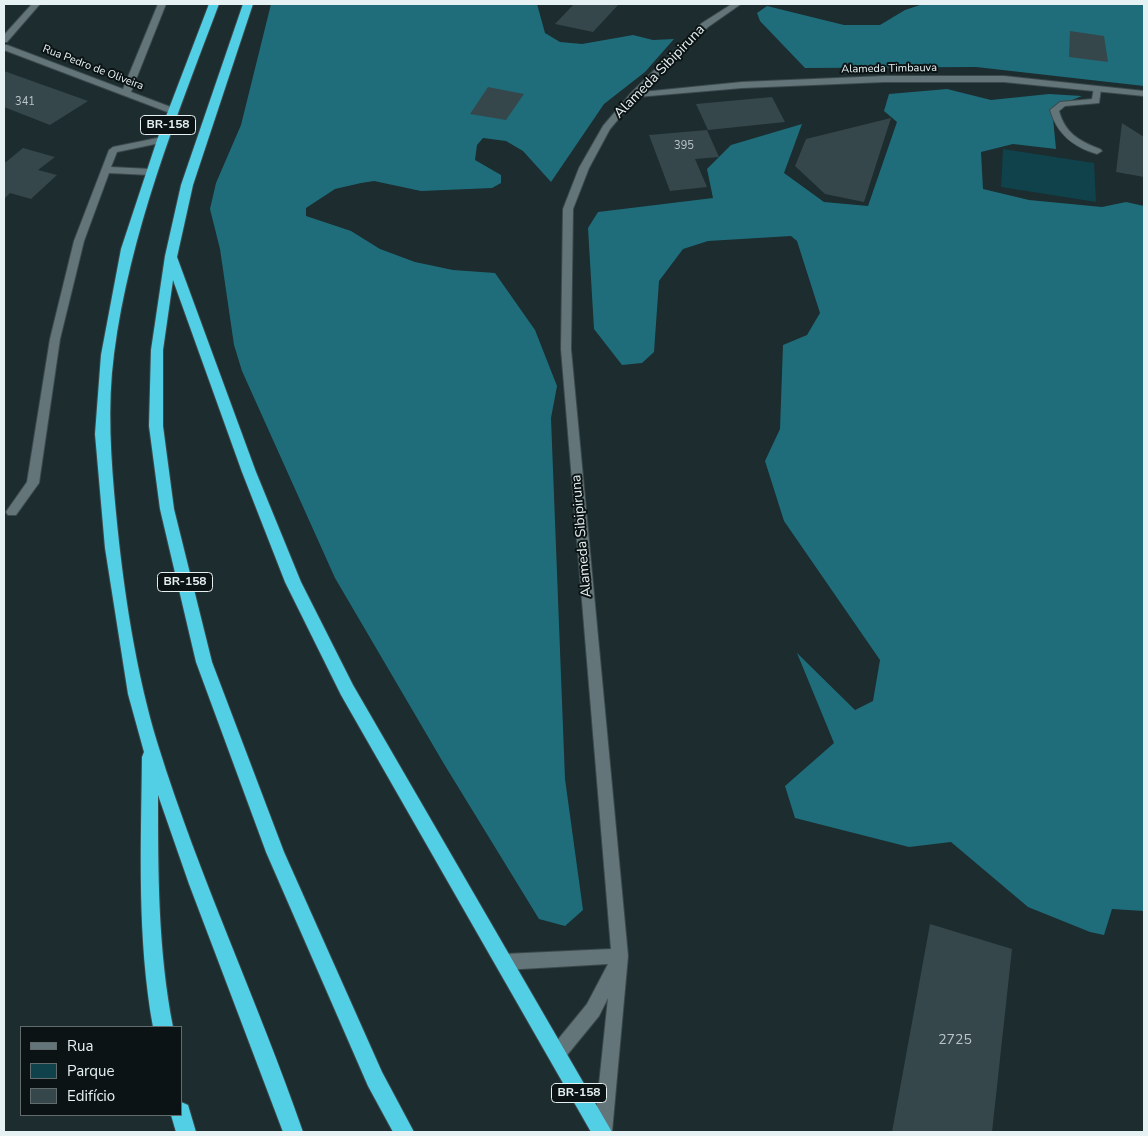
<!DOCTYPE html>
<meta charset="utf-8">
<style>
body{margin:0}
#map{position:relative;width:1148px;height:1136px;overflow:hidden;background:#1c2c2f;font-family:"Nunito Sans",sans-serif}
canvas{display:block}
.frame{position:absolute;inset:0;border:5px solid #e6f1f3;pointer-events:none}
.legend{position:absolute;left:20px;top:1026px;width:162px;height:90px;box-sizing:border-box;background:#0c1314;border:1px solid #636c6d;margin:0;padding:6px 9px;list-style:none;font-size:15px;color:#e6f1f3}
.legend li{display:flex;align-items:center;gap:10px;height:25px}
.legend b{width:25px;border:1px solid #636c6d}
</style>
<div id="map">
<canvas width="1148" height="1136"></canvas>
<div class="frame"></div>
<ul class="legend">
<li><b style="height:6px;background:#637579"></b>Rua</li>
<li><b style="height:14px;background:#0f424b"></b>Parque</li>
<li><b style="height:14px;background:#36474b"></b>Edifício</li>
</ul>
</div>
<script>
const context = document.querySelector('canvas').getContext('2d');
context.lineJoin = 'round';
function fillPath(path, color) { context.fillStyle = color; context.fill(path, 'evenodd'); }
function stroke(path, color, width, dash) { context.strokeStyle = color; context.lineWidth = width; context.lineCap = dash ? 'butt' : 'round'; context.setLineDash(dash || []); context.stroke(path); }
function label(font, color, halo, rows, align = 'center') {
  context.font = font + ' "Nunito Sans",sans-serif'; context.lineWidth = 4; context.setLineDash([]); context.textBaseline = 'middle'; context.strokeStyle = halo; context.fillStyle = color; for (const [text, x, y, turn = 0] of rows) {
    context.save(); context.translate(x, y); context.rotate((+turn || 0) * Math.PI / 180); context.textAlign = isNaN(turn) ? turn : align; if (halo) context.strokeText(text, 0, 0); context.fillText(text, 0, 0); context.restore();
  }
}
fillPath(new Path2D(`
 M1003,149L1094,163L1096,202L1001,187Z`), '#0f424b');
fillPath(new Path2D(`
 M271,4H537L545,33L560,42L582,44L633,35L653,40L674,39L645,72L604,104L551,182L523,151L506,141L483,138L477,145L475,160L501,175V183L492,188L421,191L374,181L361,183L335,189L306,208V216L351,231L380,249L415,262L453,270L495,273L535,330L557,386L551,418L565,779L583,910L565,926L539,919L444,764L335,578L242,371L234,345L220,249L210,209L216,183L241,125Z
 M923,4H1144V86L976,67L805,68L760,21L757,13L767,6L844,25H880L905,10Z
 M947,89L991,100L1049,94L1082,96L1052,108L1056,149L1013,144L981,152L983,189L1029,200L1102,207L1126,202L1144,206V911L1112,909L1104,935L1090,932L1028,907L951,842L909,847L795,818L785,786L834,743L797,653L855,710L873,701L880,660L784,521L765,461L780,429L783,345L807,335L820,313L797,241L791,236L708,241L683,249L659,281L654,352L642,363L622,365L594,329L588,228L598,212L713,198L707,169L731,145L802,124L784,173L824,202L868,206L897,122L884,111L889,94Z`), '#1f6d7a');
fillPath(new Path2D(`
 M574,4H619L593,32L555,24Z
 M1070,31L1104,36L1108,62L1069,57Z
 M4,71L88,101L50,125L4,107Z
 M488,87L524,94L506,120L470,114Z
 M772,97L785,122L708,130L696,104Z
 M891,118L864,202L825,194L795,166L806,139Z
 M1122,123L1144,137V177L1116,172Z
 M707,130L719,157L695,159L707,187L670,191L649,135Z
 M23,148L55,157L38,170L57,175L31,199L10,193L4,199V162H6Z
 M930,924L1012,949L992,1132H892Z`), '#36474b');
const lane = new Path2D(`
 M1094,87L1101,89L1099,103L1065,106L1059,111C1065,133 1079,141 1100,149L1102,151L1097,154C1073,147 1057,134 1050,110L1060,102L1092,99Z`);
const street = new Path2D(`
 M32,4H40L7,42H4V35Z
 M158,4H166L131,92L176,109V113H170L4,50V45H7L123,89Z
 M732,4H741L708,27L642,92L742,82L884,76H1004L1144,91V96L1004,82H884L742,88L637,97L610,129L589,168L573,209L571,349L628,956L612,1132H594L608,998L599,1016L563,1060L557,1062L551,1060L549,1054L551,1048L587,1004L608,964L504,970L498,968L496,962L498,956L504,954L611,949L561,349L563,209L579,168L603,126L631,93L702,23Z
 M162,137L166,140L165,142L117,152L111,167L150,169L155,172L150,175L109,173L84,241L60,339L39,483L16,515H8L6,512L8,509L27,482L50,339L74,241L109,150L113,147Z`);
const highway = new Path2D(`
 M209,4H219C176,118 130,232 114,354C107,407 111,460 116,513C123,587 136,674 158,745C199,877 258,1002 303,1132H283L189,884L158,795C158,873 158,950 173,1027H153C137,937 141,848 142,757L144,752L128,694L105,548L95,434L101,355L121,249L157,140Z
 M243,4H253L193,185L177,257L256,472L301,582L353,685L612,1132H591L341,695L285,582L242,472L173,280L163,350V426L174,509L212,662L284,852L382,1072L414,1132H393L368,1086L266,852L196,662L160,509L149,426L151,350L165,256L181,185Z
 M181,1102L188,1105L196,1132H176L171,1115H181Z`);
stroke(lane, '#3b494c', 2);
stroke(street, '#3b494c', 2);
stroke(highway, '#3b494c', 2);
fillPath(lane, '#637579');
fillPath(street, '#637579');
fillPath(highway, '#52cfe5');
label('11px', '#e6f1f3', '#0c1314', [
 ["Rua Pedro de Oliveira",93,68,21],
 ["Alameda Timbauva",889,69,-1]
]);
label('11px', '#bac6c9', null, [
 ["341",25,102],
 ["395",684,146]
]);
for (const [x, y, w] of [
 [168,125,55],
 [185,582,55],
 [579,1093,55]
]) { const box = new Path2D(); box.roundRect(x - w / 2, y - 9.5, w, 19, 4); context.fillStyle = '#0c1314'; context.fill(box); stroke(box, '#e6f1f3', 1); }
label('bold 12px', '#e6f1f3', null, [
 ["BR-158",168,125],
 ["BR-158",185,582],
 ["BR-158",579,1093]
]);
label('14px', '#e6f1f3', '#0c1314', [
 ["Alameda Sibipiruna",660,72,-46],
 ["Alameda Sibipiruna",582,536,-95]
]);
label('14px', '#bac6c9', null, [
 ["2725",955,1041]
]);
</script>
